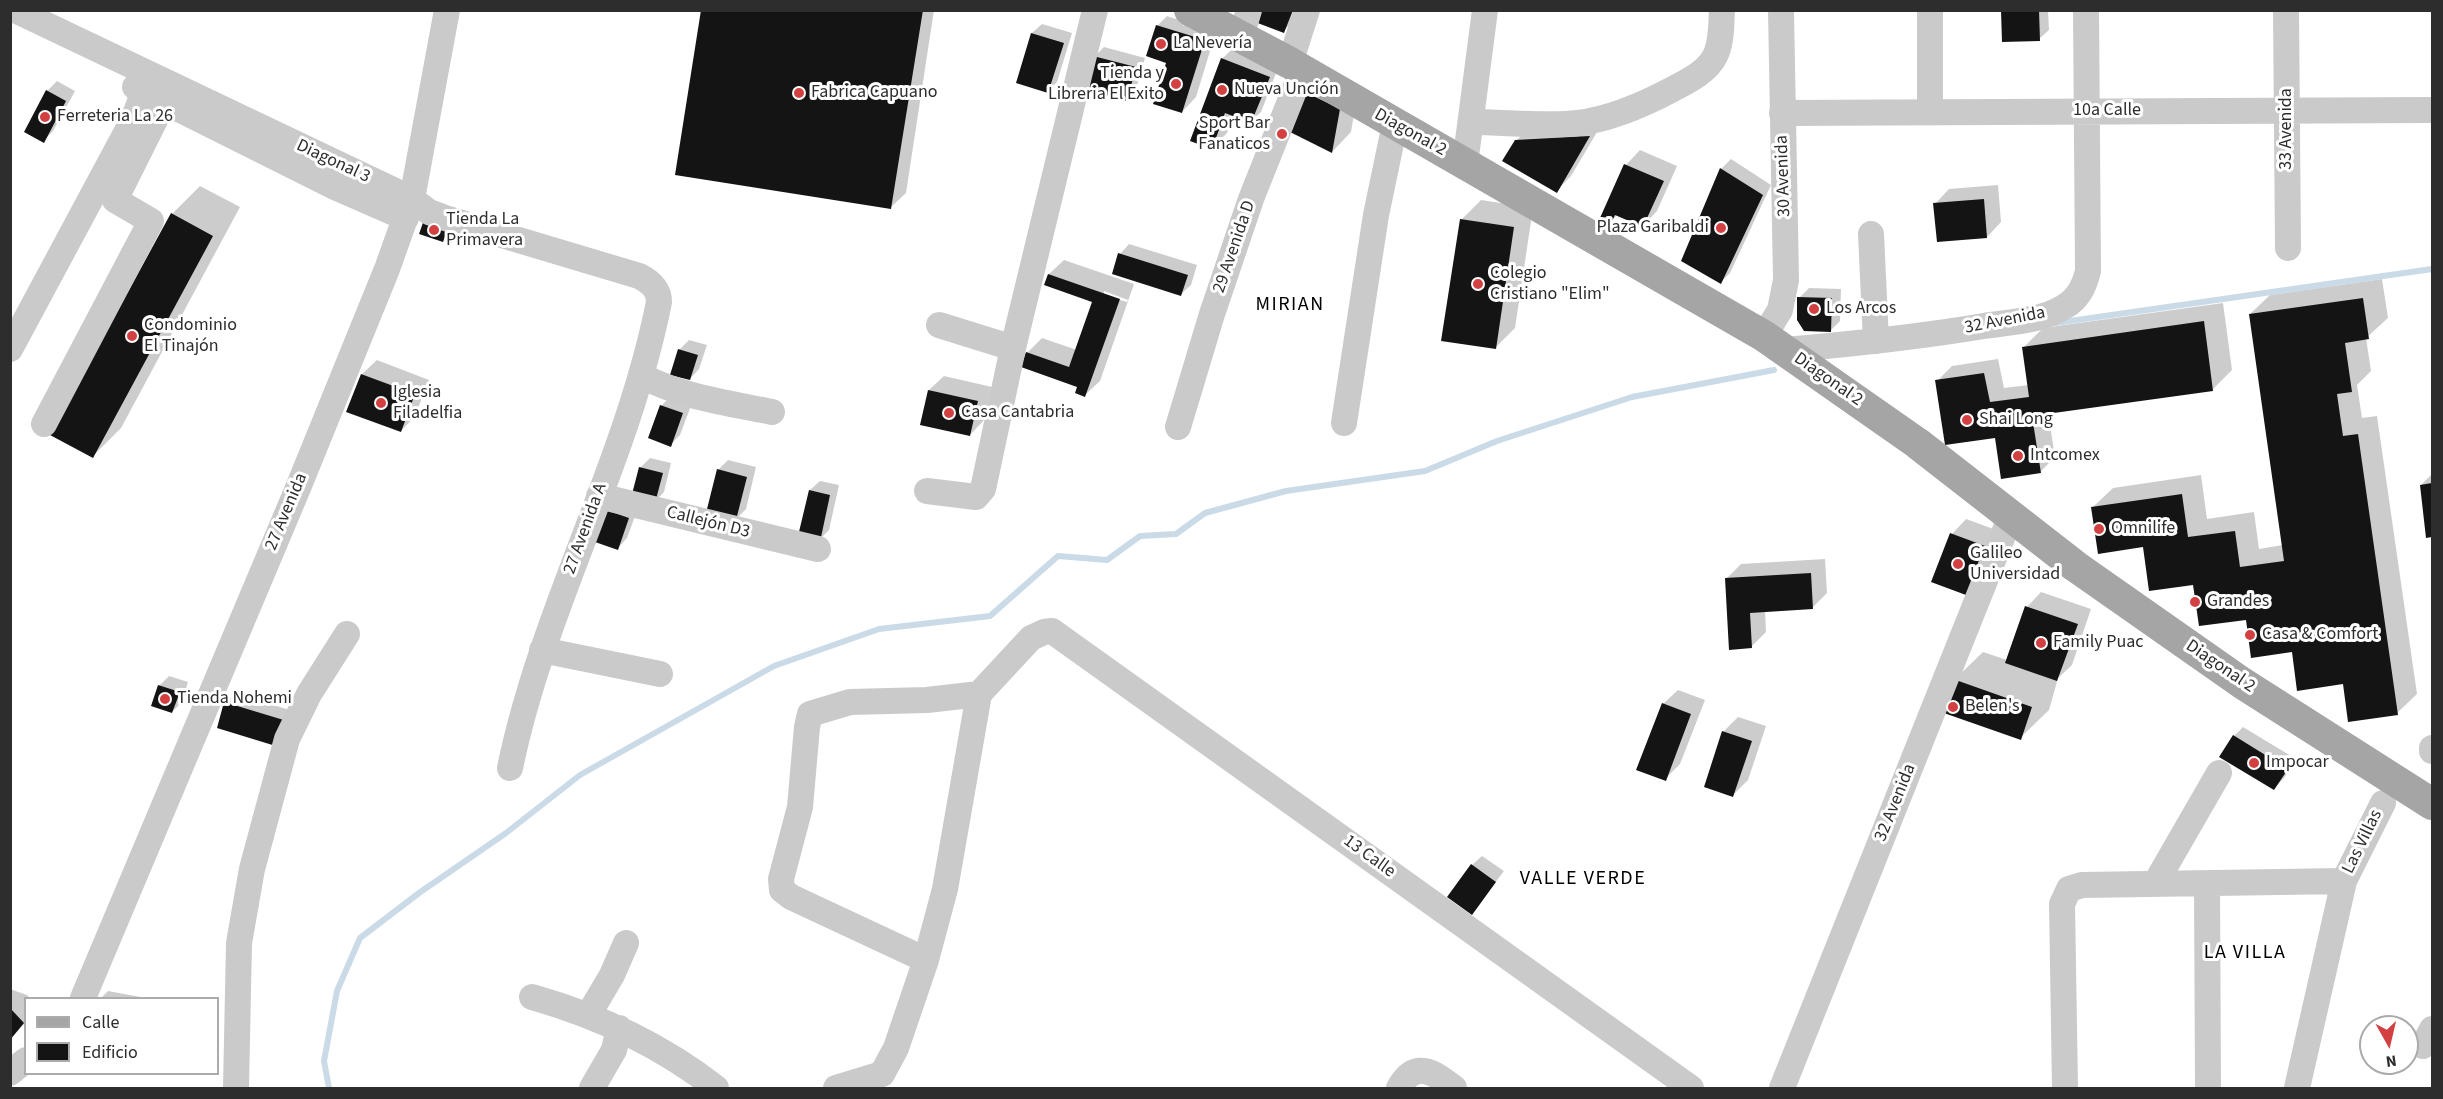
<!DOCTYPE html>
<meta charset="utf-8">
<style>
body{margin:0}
#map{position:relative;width:2443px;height:1099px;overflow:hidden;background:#fff;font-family:"Source Sans 3",sans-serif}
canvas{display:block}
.frame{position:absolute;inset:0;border:12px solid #2d2d2d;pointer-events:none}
.legend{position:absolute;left:24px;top:997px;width:195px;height:78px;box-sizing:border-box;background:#fff;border:2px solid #ababab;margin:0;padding:8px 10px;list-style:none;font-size:18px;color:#2d2d2d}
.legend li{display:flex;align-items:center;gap:12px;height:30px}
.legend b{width:30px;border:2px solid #ababab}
.north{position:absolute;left:2359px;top:1015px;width:60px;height:60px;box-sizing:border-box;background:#fff;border:2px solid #ababab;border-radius:50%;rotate:172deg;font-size:16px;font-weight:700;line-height:24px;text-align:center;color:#2d2d2d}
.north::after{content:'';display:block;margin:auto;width:21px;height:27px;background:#d34042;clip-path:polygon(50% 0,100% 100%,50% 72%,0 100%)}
</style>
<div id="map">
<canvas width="2443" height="1099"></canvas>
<div class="frame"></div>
<ul class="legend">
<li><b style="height:8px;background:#a5a5a5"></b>Calle</li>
<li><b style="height:16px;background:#141414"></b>Edificio</li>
</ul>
<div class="north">N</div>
</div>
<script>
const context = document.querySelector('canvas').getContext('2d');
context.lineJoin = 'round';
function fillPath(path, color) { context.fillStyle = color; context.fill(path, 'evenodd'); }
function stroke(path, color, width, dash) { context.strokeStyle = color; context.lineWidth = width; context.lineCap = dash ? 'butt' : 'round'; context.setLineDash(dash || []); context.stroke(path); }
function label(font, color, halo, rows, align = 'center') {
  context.font = font + ' "Source Sans 3",sans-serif'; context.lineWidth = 6; context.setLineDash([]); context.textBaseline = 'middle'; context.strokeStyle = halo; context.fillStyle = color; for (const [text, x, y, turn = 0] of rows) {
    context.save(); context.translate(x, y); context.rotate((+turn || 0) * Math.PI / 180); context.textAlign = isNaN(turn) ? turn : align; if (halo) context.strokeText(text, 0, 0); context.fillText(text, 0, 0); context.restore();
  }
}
fillPath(new Path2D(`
 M703,10H934L906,193L891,207Z
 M1262,10H1297L1293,22L1283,31Z
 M2003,10H2048L2049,30L2039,39Z
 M1167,16L1185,22L1183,26L1192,17L1218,25L1196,97L1182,112L1157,26Z
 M1042,24L1072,33L1057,82L1048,91L1017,82L1032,33Z
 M1237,44L1278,68L1261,112L1251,121L1234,115L1227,133L1212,148L1222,59Z
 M1104,47L1145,58L1136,89L1127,99L1095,56Z
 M1326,74L1358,90L1351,132L1332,152L1306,93Z
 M57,81L75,91L53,131L43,141L47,91Z
 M1603,122L1571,176L1556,191L1516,141L1531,126Z
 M1640,150L1677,166L1657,211L1643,226L1617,215L1611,221L1626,165Z
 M1731,159L1771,185L1730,273L1721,282L1683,261L1722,168Z
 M1998,185L2001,222L1987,237L1935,204L1949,189Z
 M200,186L240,207L121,428L93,456L172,214Z
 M1481,200L1533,208L1515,328L1495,348L1461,220Z
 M1129,244L1197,265L1191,285L1181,294L1120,254Z
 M1064,260L1134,284L1100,381L1085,395L1079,386L1027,353L1042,338L1077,350L1094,301L1046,284L1049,274ZM1104,291L1128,300L1127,302L1104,295Z
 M2382,279L2388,318L2366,338L2371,371L2357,385L2362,418L2377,416L2417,694L2397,713L2293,650L2195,583L2093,507L2113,488L2201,475L2207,519L2254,512L2259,549L2283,545L2250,314L2270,295Z
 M1809,288L1841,289L1840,321L1831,330L1799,298Z
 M2223,303L2232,370L2213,389L2048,412L2055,457L2040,472L1996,436L1937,381L1952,366L1998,359L2004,388L2029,385L2024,347L2043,328Z
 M689,340L707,345L699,369L690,379L679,350Z
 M377,360L429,380L415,416L401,431L348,411L362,374Z
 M944,376L992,387L984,420L970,435L929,390Z
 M671,396L692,403L680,435L670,445L661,406Z
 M650,458L671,463L664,492L655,501L640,468Z
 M728,460L756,467L746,509L736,519L718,470Z
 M2432,474V535L2427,536L2421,485Z
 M820,481L839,485L829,530L819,540L800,535L810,490Z
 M638,508L627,538L618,548L607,511Z
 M1966,519L1999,531L1980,579L1952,534Z
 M1825,559L1827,593L1812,608L1765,610L1766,632L1751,647L1726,579L1741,564Z
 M2041,592L2091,609L2072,665L2058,678L2049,710L2020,738L1954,680L1983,652L2007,660L2027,607Z
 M169,676L188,682L182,702L172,712L159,686Z
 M1678,690L1705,700L1680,764L1665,779L1663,704Z
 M235,693L296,712L288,735L226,703Z
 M1738,717L1766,726L1748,780L1733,795L1723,732Z
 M2243,727L2296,759L2284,778L2274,788L2234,736Z
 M1482,856L1504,871L1472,913V865Z
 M10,989L27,995L30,998H26V1022L12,1036Z
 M108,991L146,998H101Z`), '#0003');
stroke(new Path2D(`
 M2056,323L2432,269
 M329,1088L324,1061L337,991L360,938L419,893L506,833L580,775L774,666L879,629L990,616L1058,556L1107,560L1140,536L1176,534L1205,513L1286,491L1425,471L1497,441L1632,397L1774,370`), '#cadae7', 6);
fillPath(new Path2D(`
 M701,10H923L891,209L675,175Z
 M1260,10H1293L1284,33L1255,22Z
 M2001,10H2039L2040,41L2002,42Z
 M1156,25L1205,40L1182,113L1153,104L1166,63L1146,56Z
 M1031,33L1064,43L1048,93L1016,83Z
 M1093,56L1136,67L1127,101L1084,89Z
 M1221,58L1270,77L1251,123L1225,113L1212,149L1190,141Z
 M46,90L66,101L44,143L24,132Z
 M1305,92L1340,109L1332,153L1286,130Z
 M1590,136L1557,193L1502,161L1515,140Z
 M1624,164L1664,181L1643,227L1615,215L1611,223L1600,218Z
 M1720,168L1763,195L1721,284L1681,261Z
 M1984,199L1987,238L1937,242L1933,203Z
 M171,213L213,236L93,458L50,435Z
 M425,217L449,226L443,242L419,234Z
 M1460,219L1514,227L1496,349L1441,341Z
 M1118,253L1188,275L1181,296L1112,274Z
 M1048,274L1120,299L1085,397L1075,393L1077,387L1021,367L1026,352L1069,367L1092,302L1044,285Z
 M1797,297L1832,298L1831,332L1804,331L1797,320Z
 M2363,298L2369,339L2345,343L2352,392L2337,394L2343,436L2358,434L2398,715L2348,722L2343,684L2297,691L2292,652L2251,658L2246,620L2199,626L2193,585L2149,591L2143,547L2098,554L2091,507L2182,494L2188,537L2235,531L2240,567L2284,561L2249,314Z
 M2204,321L2213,391L2032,416L2041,473L2001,479L1995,438L1945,445L1935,380L1984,373L1990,402L2029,397L2022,347Z
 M678,349L698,355L690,380L670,375Z
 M361,374L415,394L401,432L346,412Z
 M928,390L978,401L970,436L920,425Z
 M660,405L683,413L671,447L648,438Z
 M639,467L663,473L655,503L631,498Z
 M717,469L747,477L736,520L706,513Z
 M2432,483V537L2426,538L2420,485Z
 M809,490L830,495L820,542L798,536Z
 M606,510L629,518L618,550L595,542Z
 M1950,533L1985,546L1966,595L1931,582Z
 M1811,573L1813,609L1750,613L1752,648L1729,650L1725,578Z
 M2025,606L2078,624L2057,681L2005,663Z
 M1953,679L2032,707L2021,740L1941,712Z
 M158,685L180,692L172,713L151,706Z
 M224,702L287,721L279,747L217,728Z
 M1662,703L1691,714L1666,781L1636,770Z
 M1722,731L1752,741L1733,797L1704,787Z
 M2233,735L2288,769L2274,790L2219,757Z
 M1471,864L1496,882L1472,915L1447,897Z
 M10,1008L24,1023L10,1040Z`), '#141414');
stroke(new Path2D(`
 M15,10L412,199L429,212L445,218L639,276C651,282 659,289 659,302C627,463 543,608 510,768
 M1930,10V112
 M2286,10L2288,248
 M1241,37L1249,10
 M1290,63L1307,10
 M135,87L335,187L406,218
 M1782,113L2432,110
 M1472,122C1504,122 1547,127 1578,123C1611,119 1643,105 1673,89C1688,81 1707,72 1715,56C1722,42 1721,25 1722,10
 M1465,164L1485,10
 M1871,234L1876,341
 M939,325L1013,348
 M1764,336L1780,310L1786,280L1781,10
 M10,349L133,120L144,91
 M1785,350C1852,344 1918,337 1984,326C2010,322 2041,321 2064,307C2078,299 2084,287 2088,271L2086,10
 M642,376C682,397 728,403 772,412
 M1344,423L1376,215L1395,124
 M44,424L151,221L115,200L164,102
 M1178,427L1212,314L1251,199L1302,71
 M927,491L976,497L983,489L1013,348L1095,10
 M599,496L818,549
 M542,650L660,674
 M2432,748V751
 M2155,884L2219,773
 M2207,884L2208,1088
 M926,960L791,897L782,890L781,879L800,807L807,727L810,714L850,702L927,700L979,694
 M532,997C599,1016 661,1045 716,1088
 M83,998L298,488L387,269L412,199L447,10
 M589,1014L612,975L626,943
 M2423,1046L2432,1029
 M10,1073L26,1060
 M236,1088L239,943L252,869L287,739L309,694L347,634
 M592,1088L614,1050L619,1028
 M836,1088L882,1074L896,1048L926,960L945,889L979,694L1031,638L1044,632L1052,631L1691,1088
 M1399,1088C1415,1059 1434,1072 1454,1088
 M1782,1088L2010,518
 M2065,1088L2062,904L2069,889L2082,885L2344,881
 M2297,1088L2344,881L2383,803`), '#cacaca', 26);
stroke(new Path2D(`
 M1190,10L1290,63L1764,336L1917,443L2075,566L2242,683L2432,804`), '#a5a5a5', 32);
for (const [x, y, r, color] of [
 [1161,44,6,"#d34042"],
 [1176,84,6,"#d34042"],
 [1222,90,6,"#d34042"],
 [799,93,6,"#d34042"],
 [45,117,6,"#d34042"],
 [1282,134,6,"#d34042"],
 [1721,228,6,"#d34042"],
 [434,230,6,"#d34042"],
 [1478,284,6,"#d34042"],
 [1814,309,6,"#d34042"],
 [132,336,6,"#d34042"],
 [381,403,6,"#d34042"],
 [949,413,6,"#d34042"],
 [1967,420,6,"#d34042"],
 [2018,456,6,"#d34042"],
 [2099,529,6,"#d34042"],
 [1958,564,6,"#d34042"],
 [2195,602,6,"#d34042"],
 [2250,635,6,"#d34042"],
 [2041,643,6,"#d34042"],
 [165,699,6,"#d34042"],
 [1953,707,6,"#d34042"],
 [2254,763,6,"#d34042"]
]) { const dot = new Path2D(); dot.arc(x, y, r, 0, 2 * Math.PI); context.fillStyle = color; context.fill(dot); stroke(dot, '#fff', 2); }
label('18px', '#2d2d2d', '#fff', [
 ["La Nevería",1173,44],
 ["Tienda y",1164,74,"right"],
 ["Libreria El Exito",1164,95,"right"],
 ["Nueva Unción",1234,90],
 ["Fabrica Capuano",811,93],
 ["Ferreteria La 26",57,117],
 ["Sport Bar",1270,124,"right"],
 ["Fanaticos",1270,145,"right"],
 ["Tienda La",446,220],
 ["Primavera",446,241],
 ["Plaza Garibaldi",1709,228,"right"],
 ["Colegio",1490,274],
 ["Cristiano \"Elim\"",1490,295],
 ["Los Arcos",1826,309],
 ["Condominio",144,326],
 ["El Tinajón",144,347],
 ["Iglesia",393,393],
 ["Filadelfia",393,414],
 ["Casa Cantabria",961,413],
 ["Shai Long",1979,420],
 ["Intcomex",2030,456],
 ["Omnilife",2111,529],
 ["Galileo",1970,554],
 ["Universidad",1970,575],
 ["Grandes",2207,602],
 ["Casa & Comfort",2262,635],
 ["Family Puac",2053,643],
 ["Tienda Nohemi",177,699],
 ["Belen's",1965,707],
 ["Impocar",2266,763]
], 'left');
label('18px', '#2d2d2d', '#fff', [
 ["10a Calle",2107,111],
 ["33 Avenida",2287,129,-90],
 ["Diagonal 2",1410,133,29],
 ["Diagonal 3",333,162,25],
 ["30 Avenida",1784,176,-92],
 ["29 Avenida D",1235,247,-71],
 ["32 Avenida",2005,321,-11],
 ["Diagonal 2",1828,380,35],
 ["27 Avenida",287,512,-67],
 ["Callejón D3",708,523,14],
 ["27 Avenida A",586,529,-70],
 ["Diagonal 2",2220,667,34],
 ["32 Avenida",1896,803,-68],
 ["Las Villas",2363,842,-64],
 ["13 Calle",1369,857,36]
]);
context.letterSpacing = '1.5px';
label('20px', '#000', '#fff', [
 ["MIRIAN",1290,306],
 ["VALLE VERDE",1583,880],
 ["LA VILLA",2245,954]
]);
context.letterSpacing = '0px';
</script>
